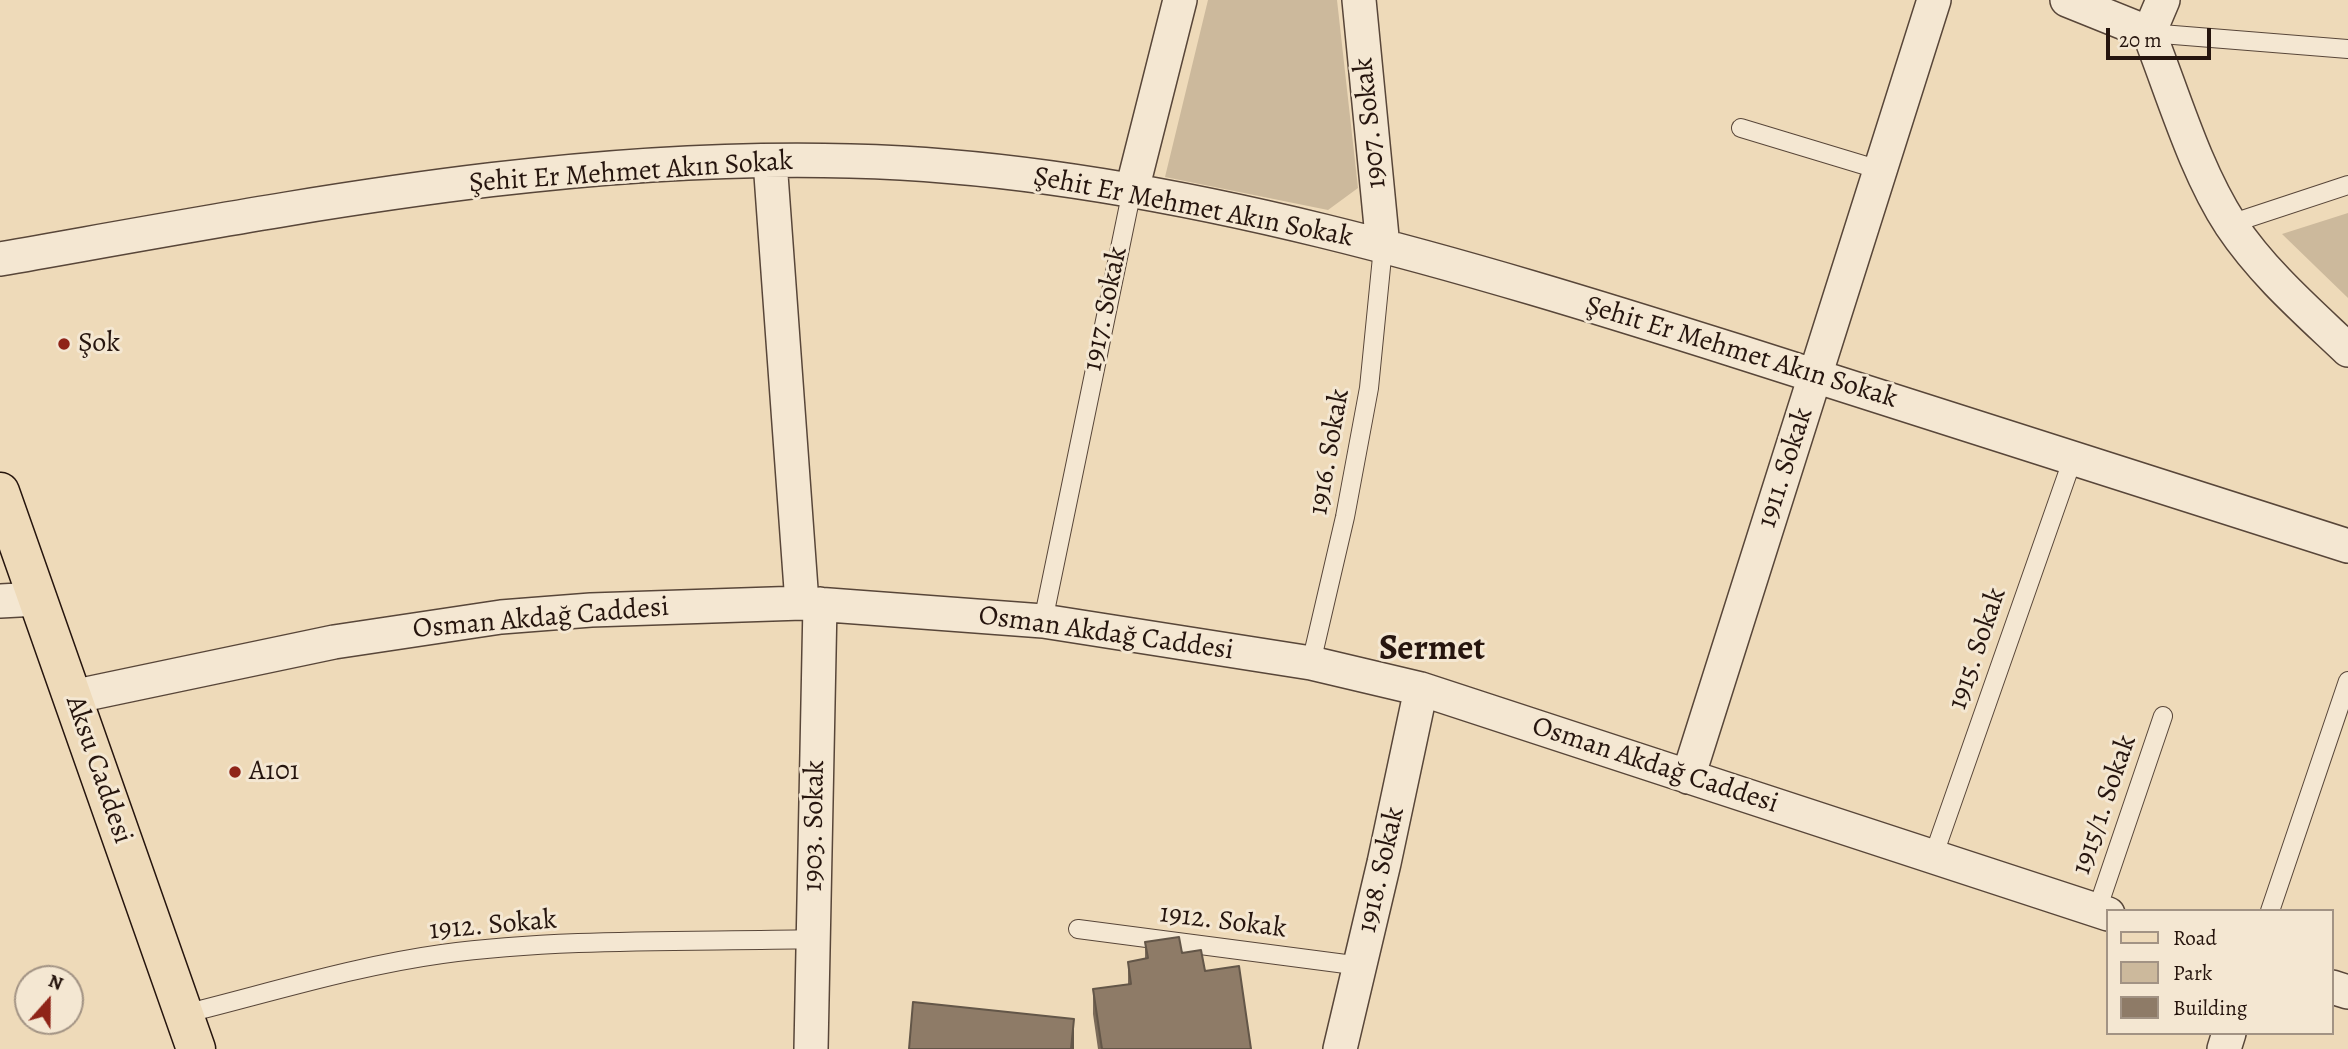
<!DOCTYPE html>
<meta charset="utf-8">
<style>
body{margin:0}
#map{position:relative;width:2348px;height:1049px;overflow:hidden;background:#eedab9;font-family:Alegreya,serif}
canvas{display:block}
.legend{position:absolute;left:2106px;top:909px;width:228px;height:126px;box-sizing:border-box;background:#f4e7d2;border:2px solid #a29384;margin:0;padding:9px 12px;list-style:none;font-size:21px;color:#26150e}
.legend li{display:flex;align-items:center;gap:14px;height:35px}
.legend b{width:35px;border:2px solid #a29384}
.north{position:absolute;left:14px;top:965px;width:70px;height:70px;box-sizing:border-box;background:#f4e7d2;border:2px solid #a29384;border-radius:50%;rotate:21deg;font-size:19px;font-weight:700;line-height:28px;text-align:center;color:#26150e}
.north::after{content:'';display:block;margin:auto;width:24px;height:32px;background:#8f2418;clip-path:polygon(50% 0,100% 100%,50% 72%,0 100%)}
.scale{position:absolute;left:2106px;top:28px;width:105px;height:32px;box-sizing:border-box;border:4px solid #26150e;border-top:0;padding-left:9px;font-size:21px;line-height:24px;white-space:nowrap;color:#26150e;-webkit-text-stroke:5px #f4e7d2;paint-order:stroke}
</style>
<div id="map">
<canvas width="2348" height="1049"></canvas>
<ul class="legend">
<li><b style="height:9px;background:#eedab9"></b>Road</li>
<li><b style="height:19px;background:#ccb99c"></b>Park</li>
<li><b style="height:19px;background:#8e7b67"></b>Building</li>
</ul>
<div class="north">N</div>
<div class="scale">20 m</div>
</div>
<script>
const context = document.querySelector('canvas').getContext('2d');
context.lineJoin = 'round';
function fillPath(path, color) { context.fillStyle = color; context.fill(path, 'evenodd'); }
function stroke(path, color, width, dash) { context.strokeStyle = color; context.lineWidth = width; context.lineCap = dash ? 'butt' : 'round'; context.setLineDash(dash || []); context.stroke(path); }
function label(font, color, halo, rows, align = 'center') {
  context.font = font + ' Alegreya,serif'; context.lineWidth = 6; context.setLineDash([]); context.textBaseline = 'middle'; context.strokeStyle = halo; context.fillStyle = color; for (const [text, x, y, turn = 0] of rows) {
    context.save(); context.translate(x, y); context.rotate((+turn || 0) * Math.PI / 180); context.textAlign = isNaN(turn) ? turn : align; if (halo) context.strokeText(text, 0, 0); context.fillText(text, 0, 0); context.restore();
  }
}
fillPath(new Path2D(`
 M1208,0H1337L1358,188L1328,210L1165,177Z
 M2348,213V298L2282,234Z`), '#ccb99c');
const lane = new Path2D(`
 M2149,33L2348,49
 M1741,128L1880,170
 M2230,224L2348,185
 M1043,621L1132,190
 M1311,663L1345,517L1369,388L1383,247
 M1933,857L2073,458
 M2097,910L2163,716
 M2270,911L2348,681
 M1078,929L1361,966
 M184,1014C269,993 355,966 442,954C562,938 692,942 813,939`);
const street = new Path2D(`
 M1359,0L1383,247
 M2067,0L2149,33C2173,94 2195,170 2231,225C2263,273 2307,311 2348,350
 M2149,33L2163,0
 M770,161L802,603
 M1132,190L1180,0
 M0,259C297,207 598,146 901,163C1183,179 1468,266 1737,351C1941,416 2144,481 2348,546
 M0,601L38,599
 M72,697L334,642L501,617L591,610L802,603L1043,621L1311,663L1421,689L2108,914
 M1688,777L1934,0
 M2332,987L2348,992
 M811,1049L820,604
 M1340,1049L1384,863L1421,689
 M2224,1049L2229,1033`);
const primary = new Path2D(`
 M0,492L196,1049`);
stroke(lane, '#584639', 20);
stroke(street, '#584639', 36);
stroke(primary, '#26150e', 41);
stroke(lane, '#f4e7d2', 18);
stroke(street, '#f4e7d2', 33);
stroke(primary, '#eedab9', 38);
fillPath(new Path2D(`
 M1145,942L1182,953L1205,971L1251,1049H1098L1093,1014V989L1128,984V962L1145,959Z`), '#7a6a59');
fillPath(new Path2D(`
 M1074,1019V1049H1071Z`), '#635648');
const building = new Path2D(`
 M1179,937L1182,953L1201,950L1205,971L1239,966L1251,1049H1102L1093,989L1131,984L1128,962L1148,958L1145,942Z
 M913,1002L1074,1019L1071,1049H909Z`);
fillPath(building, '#8e7b67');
stroke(building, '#635648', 2);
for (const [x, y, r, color] of [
 [64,344,7,"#8f2418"],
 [235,772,7,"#8f2418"]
]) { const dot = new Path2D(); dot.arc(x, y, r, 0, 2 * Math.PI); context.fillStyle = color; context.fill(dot); stroke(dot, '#f4e7d2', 2.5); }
label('28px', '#26150e', '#f4e7d2', [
 ["1907. Sokak",1371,123,-96],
 ["Şehit Er Mehmet Akın Sokak",631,173,-4],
 ["Şehit Er Mehmet Akın Sokak",1193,208,11],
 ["1917. Sokak",1106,309,-78],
 ["Şehit Er Mehmet Akın Sokak",1741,353,17],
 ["1916. Sokak",1330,452,-80],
 ["1911. Sokak",1786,468,-72],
 ["Osman Akdağ Caddesi",541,619,-5],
 ["Osman Akdağ Caddesi",1106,634,8],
 ["1915. Sokak",1978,649,-71],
 ["Osman Akdağ Caddesi",1655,766,18],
 ["Aksu Caddesi",98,770,71],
 ["1915/1. Sokak",2105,805,-71],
 ["1903. Sokak",815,826,-89],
 ["1918. Sokak",1382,870,-77],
 ["1912. Sokak",1223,922,7],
 ["1912. Sokak",493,926,-5]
]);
label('28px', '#26150e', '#f4e7d2', [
 ["Şok",78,344],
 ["A101",249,772]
], 'left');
label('bold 35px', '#26150e', '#f4e7d2', [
 ["Sermet",1432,650]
]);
</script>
